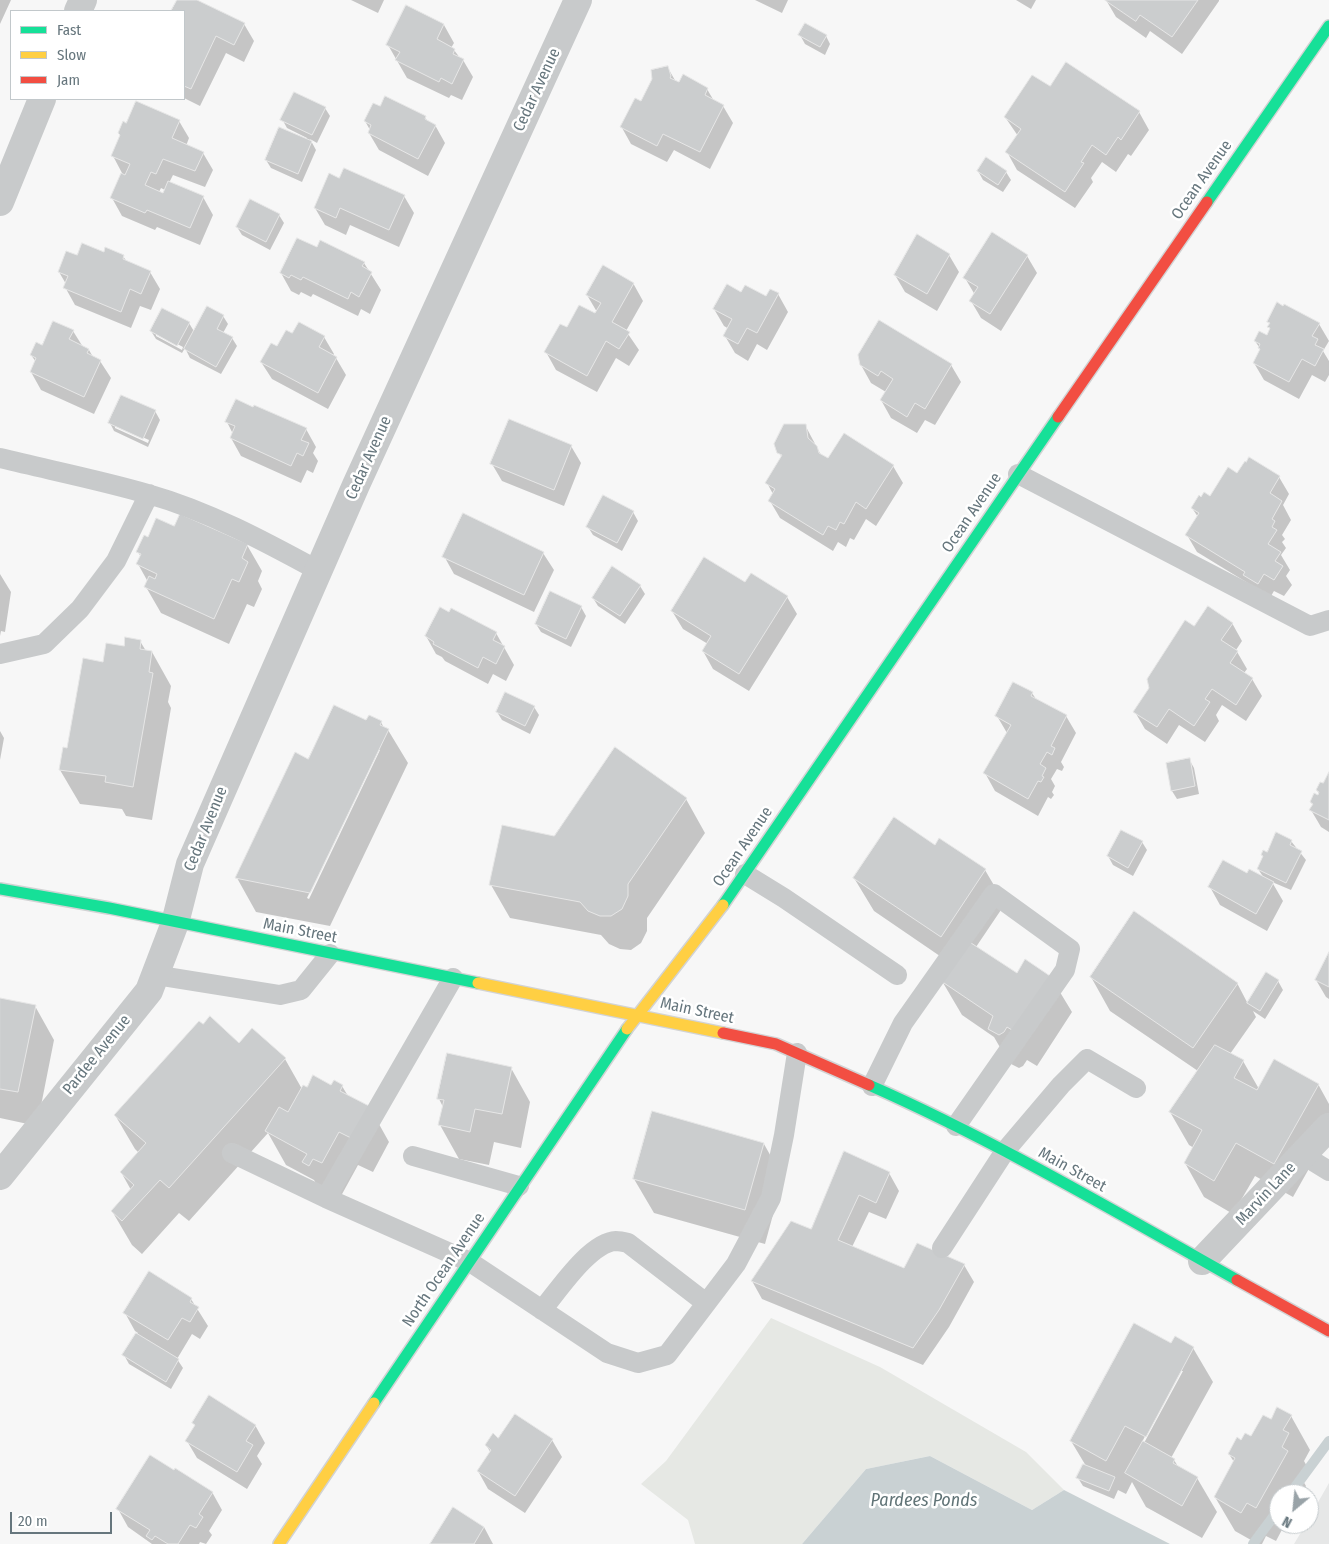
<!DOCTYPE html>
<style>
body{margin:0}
#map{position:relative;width:1329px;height:1544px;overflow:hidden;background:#f7f7f7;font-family:"Fira Sans Condensed",sans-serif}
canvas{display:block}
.legend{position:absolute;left:10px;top:10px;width:175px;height:90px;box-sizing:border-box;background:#fff;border:1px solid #c2c8cb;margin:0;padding:6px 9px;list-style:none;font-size:15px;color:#66767d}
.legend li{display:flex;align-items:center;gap:10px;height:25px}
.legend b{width:25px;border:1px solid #c2c8cb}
.north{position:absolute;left:1269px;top:1484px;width:50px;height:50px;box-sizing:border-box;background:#fff;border:1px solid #c2c8cb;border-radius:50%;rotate:208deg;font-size:14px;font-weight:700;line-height:20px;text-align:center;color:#66767d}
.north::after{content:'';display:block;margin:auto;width:18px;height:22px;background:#99a3a8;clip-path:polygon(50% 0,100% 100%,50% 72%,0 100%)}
.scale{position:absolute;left:10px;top:1512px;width:102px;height:22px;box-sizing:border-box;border:2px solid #66767d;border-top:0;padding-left:6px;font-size:15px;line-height:18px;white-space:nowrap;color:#66767d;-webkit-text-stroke:4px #fff;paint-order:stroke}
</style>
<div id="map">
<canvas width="1329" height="1544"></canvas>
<ul class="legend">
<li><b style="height:6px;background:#16e098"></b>Fast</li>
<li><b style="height:6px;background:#ffcf43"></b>Slow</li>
<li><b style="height:6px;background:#f24e42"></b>Jam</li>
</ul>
<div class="north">N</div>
<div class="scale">20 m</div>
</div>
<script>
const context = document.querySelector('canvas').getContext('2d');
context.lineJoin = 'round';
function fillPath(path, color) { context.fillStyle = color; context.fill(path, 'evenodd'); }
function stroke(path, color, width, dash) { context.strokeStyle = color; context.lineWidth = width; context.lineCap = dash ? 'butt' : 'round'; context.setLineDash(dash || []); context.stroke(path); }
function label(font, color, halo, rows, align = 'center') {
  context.font = font + ' "Fira Sans Condensed",sans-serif'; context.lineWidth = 5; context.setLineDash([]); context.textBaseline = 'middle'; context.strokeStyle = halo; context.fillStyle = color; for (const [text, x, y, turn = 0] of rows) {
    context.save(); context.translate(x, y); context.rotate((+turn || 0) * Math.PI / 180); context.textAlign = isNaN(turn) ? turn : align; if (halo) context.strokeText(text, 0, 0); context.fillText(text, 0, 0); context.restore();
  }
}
fillPath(new Path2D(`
 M1329,1483V1544H1294L1306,1524H1309V1518Z`), '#e6e7e7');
fillPath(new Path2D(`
 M771,1318L880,1367L1026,1452L1064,1490L1032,1510L930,1456L866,1469L802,1544H695L688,1520L641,1484L666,1461Z`), '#e6e8e4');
fillPath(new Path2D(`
 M930,1456L1032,1510L1064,1490L1170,1544H802L866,1469Z`), '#c9d1d3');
fillPath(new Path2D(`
 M0,0H11L0,24Z
 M178,0H194L244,24L254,41L244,62L226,53L200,106L184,98V11H173Z
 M351,0H384L378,13Z
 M755,0H788L782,13Z
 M1016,0H1036L1031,9Z
 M1106,0H1219V1L1182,54L1150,31L1146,38L1116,17Z
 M407,7L444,25L454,43L451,48L454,50L460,58L463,60L473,77L462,100L451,95L449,98L407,78L388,45Z
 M800,35L826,36L830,44L825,55L805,44Z
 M668,68L676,82L707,89L714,101L723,106L733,123L710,169L674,150L667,162L631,144L621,126L642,103L654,79Z
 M1051,88L1139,112L1149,130L1131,156L1128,154L1116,172L1102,162L1091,178L1093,182L1075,208L1017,170L1007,152L1018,136L1005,117Z
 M325,108L330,116L317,143L310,139L316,150L302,182L271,168L266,160L306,140L307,138L287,128L282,119Z
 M425,117L428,122L435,125L445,143L428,176L379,150L369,133L370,130L365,121Z
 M179,121L189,138L186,146L203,153L213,170L205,187L173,175L169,183L203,197L213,215L200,245L157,227L155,230L122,216L112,198L122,173L113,156L127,125ZM161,188L165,190L164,194L159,192Z
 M978,171L1006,172L1011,180L1003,192L983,180Z
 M340,180L404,196L414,213L399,247L350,225L346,235L325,225L315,208Z
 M279,215L284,223L270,250L242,235L237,227Z
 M317,249L364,263L381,290L370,314L361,309L358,316L313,294L311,297L301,292L299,295L291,291L281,273Z
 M104,253L123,256L127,262L150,272L160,289L151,310L140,306L131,328L75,305L65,287L66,284L59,272L78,256Z
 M949,255L959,272L937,311L905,292L895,275Z
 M1027,256L1037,273L1001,331L981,318L971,301L975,295L965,278Z
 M633,283L643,301L626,331L639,350L629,366L616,358L597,392L556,370L546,352L567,329L595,315L597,312L587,295Z
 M741,293L767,298L778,294L788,312L767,350L757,344L748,361L735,353L725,336L729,329L724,326L714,309Z
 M223,316L228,324L223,333L232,338L237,346L221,374L190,358L185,348L182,353L156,339L151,331L189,323L195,333ZM156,333L183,347L182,350L156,336Z
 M1268,321L1319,324L1329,341L1323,351L1329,361V375L1325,382L1312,375L1299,399L1264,380L1254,363L1261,350L1255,341L1267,337L1271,330Z
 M73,331L83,347L89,350L93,357L100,361L111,378L94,414L41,390L31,372L36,362L31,355L43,347Z
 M293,335L324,337L334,354L333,356L336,358L346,375L328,409L272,379L261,362Z
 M861,365H951L961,382L935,425L925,420L917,433L891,418L881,400L886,392L871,383Z
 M155,411L160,420L148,447L114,431L110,423ZM115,425L149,440L148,443L115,428Z
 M227,422L306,429L316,447L313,453L318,461L313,473L307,470L301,483L241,456L231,438L233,434Z
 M805,425L821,455L829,459L893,466L903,483L876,526L866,519L854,540L850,538L846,547L838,542L833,551L780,518L770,501L773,494L767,483L782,458L779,452Z
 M571,446L581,463L564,506L502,481L492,464Z
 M1238,475L1279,477L1289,494L1283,505L1291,520L1282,535L1285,539L1282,542L1286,548L1281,555L1290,570L1286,576L1292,585L1284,596L1274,591L1268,601L1251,585L1197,552L1187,535L1198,517L1192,508L1210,497Z
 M633,512L638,521L622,551L593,535L588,527Z
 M175,528L247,545L262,571L258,581L262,589L254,607L247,604L229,644L161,613L146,587L148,582L138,564L141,557L138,552L149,538Z
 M543,553L554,570L534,612L454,574L444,556Z
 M0,574L11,592L5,632L1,631L0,636Z
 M640,586L645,594L625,624L598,606L593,598Z
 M787,597L797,614L749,691L713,669L703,651L708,644L683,629L672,611Z
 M581,607L586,616L571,647L541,632L536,624Z
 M1232,623L1242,641L1236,650L1247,669L1244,673L1252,679L1262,696L1246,721L1222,705L1216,715L1219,721L1205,742L1179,725L1167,744L1145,729L1135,712L1195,628Z
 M496,633L514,665L506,681L493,674L488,684L445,661L442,657L436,654L426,636Z
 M140,641L146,651L152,652L171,686L168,702L171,708L152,820L126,816L122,809L80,804L60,770L104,663L125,648Z
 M1032,693L1036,699L1066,716L1076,733L1061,762L1064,767L1062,771L1057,769L1051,779L1055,786L1052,792L1054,795L1051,799L1048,797L1038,816L995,791L985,773L1007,733L997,716Z
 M534,707L539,715L530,734L502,720L497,712Z
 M366,722H381L384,728L388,730L408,763L330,926L256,912L237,878L309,761ZM378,750H380L309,899L307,898Z
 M0,731L4,738L0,760Z
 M1189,759L1194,768L1199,794L1177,799L1172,791Z
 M1329,775V832L1321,827L1311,810L1313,806L1311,802L1319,794L1317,790L1324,785Z
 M686,799L705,833L647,918V931L641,943L631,950L620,949L609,944L601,935L510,918L491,885L554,838Z
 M1291,841L1306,860L1291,890L1272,882L1283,901L1267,931L1220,905L1210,887L1247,875L1264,878L1258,869Z
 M1142,842L1147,850L1133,876L1113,865L1108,856Z
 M985,870L1005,904L976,947L1017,974L1052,979L1072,1012L1037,1066L1027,1060L1023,1066L1019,1068L1009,1063L994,1037L962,1015L942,981L953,965L874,911L854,878Z
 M1329,955V999L1326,997L1316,980Z
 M1266,974L1278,981L1283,990L1265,1019L1253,1011L1256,1017L1230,1054L1243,1061L1259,1089L1318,1084L1329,1104V1133L1293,1197L1255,1176L1233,1214L1204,1197L1185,1163L1194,1148L1189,1145L1170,1112L1198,1071L1110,1011L1091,977L1237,983L1248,1004Z
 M0,1000L35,1006L54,1040L37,1126L0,1118Z
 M239,1045L285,1059L302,1089L342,1086L348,1096L370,1108L389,1142L373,1172L358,1165L341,1196H323L314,1180L286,1165L268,1133L189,1221L179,1213L142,1254L132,1245L112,1211L131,1190L121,1172L139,1153L135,1149L115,1115Z
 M511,1068L530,1102L521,1148L494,1142L489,1165L459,1159L440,1125L443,1107L439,1099Z
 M764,1144L783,1178L765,1244L654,1213L634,1179Z
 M845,1153L889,1173L899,1191L886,1219L869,1212L852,1247L905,1270L964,1265L974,1282L949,1327L923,1365L762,1299L752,1281L812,1231Z
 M191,1299L208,1326L200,1339L192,1334L177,1359L183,1368L171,1389L129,1364L124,1355L138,1333L135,1331L125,1313Z
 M1172,1345L1193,1348L1213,1382L1171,1458L1174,1460L1179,1468L1197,1478L1217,1512L1202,1538L1146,1507L1132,1482L1126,1494L1118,1490L1114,1499L1083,1486L1078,1478L1086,1466L1071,1441ZM1180,1371H1183L1144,1443L1142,1442Z
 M1291,1416L1310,1450L1304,1461L1308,1468L1302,1479L1306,1486L1302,1494H1279V1524H1285L1276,1541L1266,1536L1262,1544H1258L1235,1531L1215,1497L1234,1462L1229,1454L1242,1442L1252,1438L1271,1421Z
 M255,1425L265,1443L257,1456L262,1464L247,1489L197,1458L187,1441L196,1426Z
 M499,1439L552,1440L562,1457L525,1513L488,1489L478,1471L491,1453L486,1445Z
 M212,1492L222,1510L209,1531L212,1535L206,1544L200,1542L199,1544H152L128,1527L118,1509Z
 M484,1527L493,1544H432Z`), '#0003');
stroke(new Path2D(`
 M1290,1494L1329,1441
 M1253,1544L1279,1509`), '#c9d1d3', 10);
const building = new Path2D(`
 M177,0H197L245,23L234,45L216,36L191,89L184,86V11H171Z
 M1105,0H1198L1172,37L1140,15L1136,21Z
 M406,5L444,24L437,39L455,49L453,54L464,59L452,84L441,78L439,82L395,60L400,52L386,45Z
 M805,23L827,35L820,47L798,35Z
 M1066,62L1140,111L1121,140L1118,137L1106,155L1092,145L1081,162L1084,163L1065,192L1005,152L1021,129L1004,117L1032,75L1050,86Z
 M668,66L671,76L670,78L679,82L683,74L708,88L705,95L724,105L700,152L663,134L657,146L620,127L635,98L641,101L652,79L651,70Z
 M294,92L326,107L312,135L280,120Z
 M385,96L426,116L425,119L436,125L418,159L368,133L371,125L364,121L373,103L380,106Z
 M136,101L180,120L172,138L204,152L195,171L163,159L156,174L151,172L145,185L163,193L168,181L204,196L190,228L147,210L145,213L110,198L121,173L125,175L130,164L111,156L120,135L118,133L123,121L126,123Z
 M279,127L312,141L298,174L265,160Z
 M986,157L1007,171L998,185L977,171Z
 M344,168L405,195L389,230L340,208L336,218L314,208L329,173L339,178Z
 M250,199L280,214L266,242L236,227Z
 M992,232L1028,255L990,314L969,301L978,287L963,278Z
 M917,234L950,254L927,294L894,275Z
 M297,238L317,247L320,240L365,262L362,266L372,272L359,297L351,292L348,299L303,277L301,280L291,275L289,278L280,273Z
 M82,243L104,252L105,247L124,255L123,259L151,271L141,294L130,289L121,312L63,288L68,276L58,272L66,251L77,255Z
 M603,265L634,283L612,322L630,332L619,349L606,341L587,376L544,352L560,324L567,327L579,305L595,313L601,303L586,295Z
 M727,284L741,292L745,285L766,296L770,289L779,293L757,333L747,328L738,344L723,336L732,319L713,309Z
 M1277,302L1283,306L1284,304L1320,323L1312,336L1318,339L1315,345L1324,349L1315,366L1302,359L1289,382L1253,363L1260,349L1258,348L1260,344L1254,341L1259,331L1267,335L1270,328L1267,327L1270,323L1267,322Z
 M207,306L224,315L217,329L233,337L216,367L184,349Z
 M162,308L190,322L177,346L150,331Z
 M879,320L952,364L925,409L915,403L907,417L880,400L893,379L881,371L878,376L860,365L858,355Z
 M53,321L74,330L69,339L89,349L87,353L101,360L84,397L30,372L36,358L30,355L36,342L42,345Z
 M299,322L325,336L319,347L337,357L318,393L260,362L271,343L277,346L286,330L292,333Z
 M121,395L156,410L143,439L108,423Z
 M236,399L253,407L254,405L307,428L301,440L309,443L303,456L297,453L291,466L230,438L235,426L225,422Z
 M509,419L572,445L554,490L490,464Z
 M784,424H806L808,438L817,446L819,453L828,458L844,433L894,465L866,509L856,502L844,524L840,522L836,530L828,526L823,535L768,501L775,489L765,483L782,455L777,453L774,444Z
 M1249,457L1280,476L1270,493L1282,501L1272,519L1275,521L1272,527L1277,530L1268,544L1281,552L1275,561L1283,566L1274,580L1264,574L1258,584L1243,575L1245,572L1185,535L1199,513L1191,508L1199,495L1201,497L1204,492L1210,496L1228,467L1237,473L1245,461L1246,462Z
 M603,495L634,511L617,543L586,527Z
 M463,513L544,552L524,595L442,557Z
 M180,514L248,544L242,558L248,562L239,582L232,579L214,619L144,587L149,576L155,579L157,574L136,564L141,554L136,552L144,535L148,537L156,518L174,526Z
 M704,557L745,582L751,573L788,596L739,674L702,651L711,636L671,611Z
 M612,566L641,585L620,616L592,598Z
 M550,591L582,606L566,639L535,624Z
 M1208,606L1233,623L1221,640L1238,651L1230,663L1253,678L1236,705L1212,689L1205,699L1210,702L1194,726L1169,709L1157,727L1133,712L1149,688L1147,679L1185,620L1194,626Z
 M440,607L449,612L451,608L497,632L493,640L505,646L496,664L483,657L478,668L433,644L434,642L425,636Z
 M125,637L141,640L140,649L152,651L149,672L153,673L133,787L105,782L106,776L59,770L63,747L67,748L83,658L103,662L106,643L124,646Z
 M1013,682L1033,692L1031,696L1067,715L1051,746L1055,748L1052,755L1047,752L1040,764L1046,768L1042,776L1044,777L1041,782L1038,781L1028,799L983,773L1011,725L995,716Z
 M505,692L535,706L525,726L496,712Z
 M334,705L366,720L369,715L382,721L380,725L389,729L310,893L235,878L295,752L308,759Z
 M615,747L687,798L628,884V896L622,909L611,916H600L588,911L580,902L489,885L502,825L554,836Z
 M1190,758L1195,786L1171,791L1166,763Z
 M1329,772V820L1309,810L1313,804L1310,802L1314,793L1318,795L1319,792L1316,790L1320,782L1323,783Z
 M894,817L935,845L939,838L986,869L941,937L853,878Z
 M1121,830L1143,841L1128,868L1107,856Z
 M1276,832L1292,840L1290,845L1302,851L1286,883L1257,869L1263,856L1261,855L1263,850L1267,852Z
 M1223,860L1247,873L1249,869L1274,882L1256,914L1208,887Z
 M1134,911L1238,983L1193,1048L1090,977Z
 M968,941L1017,973L1025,959L1053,978L1017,1033L1007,1027L1004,1032L999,1035L988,1029L993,1016L941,981Z
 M1329,952V987L1315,980Z
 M1266,972L1279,980L1260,1011L1247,1003Z
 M0,998L36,1005L18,1092L0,1089Z
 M210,1016L239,1043L252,1028L286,1058L169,1188L160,1180L122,1221L111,1211L134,1185L120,1172L146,1143L114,1115L199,1021L203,1024Z
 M1215,1045L1244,1060L1234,1078L1257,1090L1274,1059L1319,1084L1274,1164L1236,1143L1214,1181L1184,1163L1202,1130L1169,1112Z
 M447,1053L512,1067L502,1114L475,1109L470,1132L438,1125L444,1100L437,1099Z
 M313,1075L331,1085L334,1080L343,1085L340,1091L371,1107L353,1139L339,1132L322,1163L313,1159L309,1166L302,1162L307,1154L265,1131L279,1107L288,1112L303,1085L307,1087Z
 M652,1111L764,1143L745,1210L633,1179Z
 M844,1151L890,1172L876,1203L859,1195L838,1240L904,1268L917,1243L965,1264L939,1310L913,1348L751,1281L791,1221L811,1229Z
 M149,1271L192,1298L190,1302L199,1307L190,1322L182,1318L168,1340L123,1313Z
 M1134,1323L1171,1343L1175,1336L1194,1347L1146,1437L1125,1426L1106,1461L1070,1441Z
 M136,1333L179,1359L166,1382L122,1355Z
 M209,1395L256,1425L246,1441L253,1445L237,1472L185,1441L195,1425L192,1423Z
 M1277,1407L1292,1415L1283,1430L1289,1433L1282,1447L1288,1451L1256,1508L1247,1503L1241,1513L1214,1497L1235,1458L1228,1454L1237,1437L1241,1440L1245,1433L1251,1436L1263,1415L1271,1419Z
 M515,1414L553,1439L515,1496L477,1471L491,1450L485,1445L493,1433L498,1438Z
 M1143,1441L1175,1459L1173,1463L1198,1477L1182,1506L1125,1473Z
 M150,1455L174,1470L175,1468L213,1492L199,1514L203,1517L196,1528L190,1525L178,1544H168L155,1536L152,1540L146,1536L150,1530L116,1509Z
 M1083,1464L1115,1477L1109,1491L1076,1478Z
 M453,1507L484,1527L474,1544H430Z`);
fillPath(building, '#cbcdce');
stroke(building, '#e6e6e6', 1);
const fast = new Path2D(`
 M1207,202L1329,26
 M0,889L109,908L478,983
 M723,905L1058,417
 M869,1085C996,1141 1116,1212 1237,1280
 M374,1403C459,1279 542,1153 627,1029`);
const slow = new Path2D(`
 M478,983L723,1033
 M627,1029L723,905
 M279,1544L374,1403`);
const jam = new Path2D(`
 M1058,417L1207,202
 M723,1033L776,1044L869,1085
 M1237,1280L1329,1331`);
stroke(fast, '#d2d3d4', 14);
stroke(slow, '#d2d3d4', 14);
stroke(jam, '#d2d3d4', 14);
stroke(new Path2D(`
 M0,458C49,470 100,480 148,494C208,511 264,541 319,571
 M1018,474L1310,626L1329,620
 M0,654L44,644L80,609L116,561L149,494
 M745,874L784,898L897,975
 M155,975L280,995L301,990L330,954
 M872,1086L903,1023L994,894L1070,949L1065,970L956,1126
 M232,1153L326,1198L470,1262L607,1353L638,1363L667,1355L736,1264L771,1198L784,1135L797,1053
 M1303,1155L1329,1171
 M413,1156L519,1186
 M326,1198L453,978
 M942,1248L1005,1151L1061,1085L1087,1059L1136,1088
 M542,1310C558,1291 590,1242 616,1241C620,1241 624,1242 628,1243L706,1303`), '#c8cacb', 20);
stroke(new Path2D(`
 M78,11L83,0
 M0,202L42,99
 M0,1176L149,991L175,923L190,864L356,485L578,0
 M1202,1261L1329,1127`), '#c8cacb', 28);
stroke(fast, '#16e098', 11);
stroke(slow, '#ffcf43', 11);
stroke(jam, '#f24e42', 11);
label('16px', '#66767d', '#fff', [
 ["Cedar Avenue",537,90,-65],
 ["Ocean Avenue",1202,180,-55],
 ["Cedar Avenue",369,458,-66],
 ["Ocean Avenue",972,513,-56],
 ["Cedar Avenue",206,829,-68],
 ["Ocean Avenue",743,847,-56],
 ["Main Street",300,931,11],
 ["Main Street",697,1011,12],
 ["Pardee Avenue",97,1055,-51],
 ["Main Street",1072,1170,29],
 ["Marvin Lane",1266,1194,-47],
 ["North Ocean Avenue",444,1270,-56]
]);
label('italic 18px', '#617477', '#fff', [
 ["Pardees Ponds",924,1501]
]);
</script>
